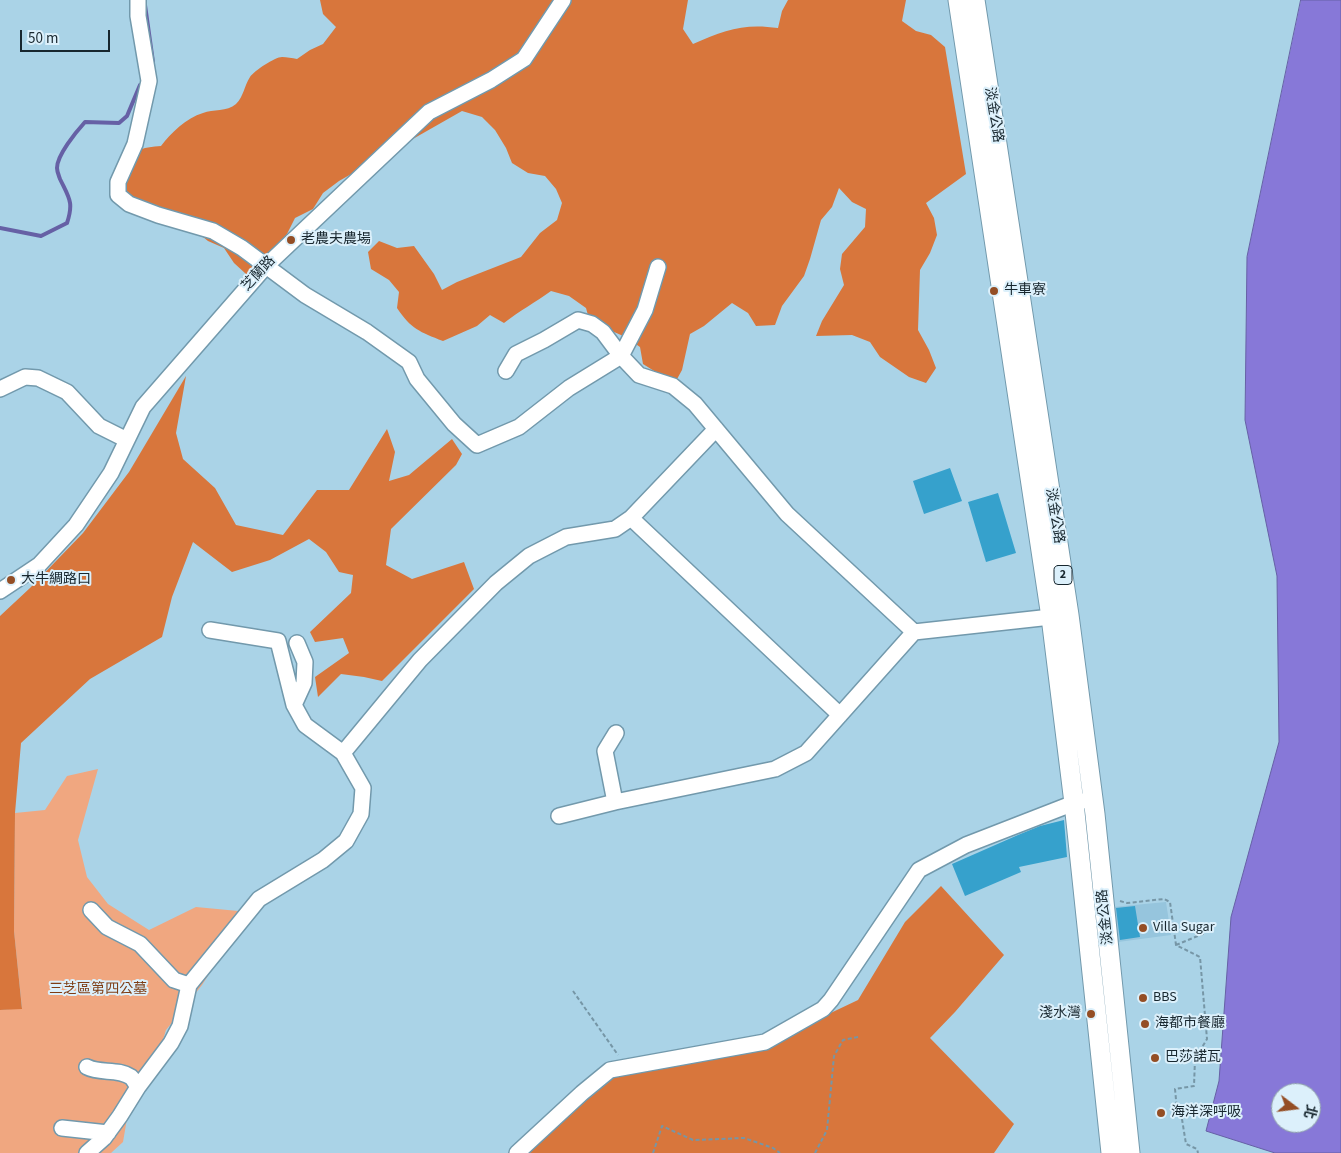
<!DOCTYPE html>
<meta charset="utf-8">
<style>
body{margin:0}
#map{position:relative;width:1341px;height:1153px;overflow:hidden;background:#aad3e7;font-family:"Source Sans 3","Noto Sans TC",sans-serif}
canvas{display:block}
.north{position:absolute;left:1271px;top:1083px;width:50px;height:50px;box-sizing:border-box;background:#dcf0fb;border:1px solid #8ea0a9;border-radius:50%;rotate:105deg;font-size:14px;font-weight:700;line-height:20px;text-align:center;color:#18272f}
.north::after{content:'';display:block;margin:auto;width:18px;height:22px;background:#944e25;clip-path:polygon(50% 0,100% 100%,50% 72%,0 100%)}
.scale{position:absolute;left:20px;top:30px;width:90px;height:22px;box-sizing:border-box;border:2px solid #18272f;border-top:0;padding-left:6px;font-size:15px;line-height:18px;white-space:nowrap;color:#18272f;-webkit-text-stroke:4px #dcf0fb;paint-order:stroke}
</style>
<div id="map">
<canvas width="1341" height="1153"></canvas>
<div class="north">北</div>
<div class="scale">50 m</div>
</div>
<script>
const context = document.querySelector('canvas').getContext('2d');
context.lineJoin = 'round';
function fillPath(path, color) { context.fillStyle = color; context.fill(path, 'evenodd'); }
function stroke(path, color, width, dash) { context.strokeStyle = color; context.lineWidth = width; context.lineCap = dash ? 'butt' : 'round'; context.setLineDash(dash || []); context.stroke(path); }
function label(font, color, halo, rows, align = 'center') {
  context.font = font + ' "Source Sans 3","Noto Sans TC",sans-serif'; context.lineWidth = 4; context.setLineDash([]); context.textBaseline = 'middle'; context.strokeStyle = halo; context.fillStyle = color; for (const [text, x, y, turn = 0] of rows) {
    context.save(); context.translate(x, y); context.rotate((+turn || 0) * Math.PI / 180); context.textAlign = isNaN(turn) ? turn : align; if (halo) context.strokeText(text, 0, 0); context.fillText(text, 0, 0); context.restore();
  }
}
fillPath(new Path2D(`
 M1166,902L1171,935L1118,942L1113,907Z`), '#96c5dd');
fillPath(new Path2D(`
 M98,769L78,840L87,877L108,904L149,930L196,907L249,912L202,985L166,1030L149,1086L129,1107L123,1142L111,1153H0V1010L22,1008L14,931L15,813L45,810L67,776Z`), '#f0a780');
fillPath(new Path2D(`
 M320,0H688L683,29L693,44C724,30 744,23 778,28L782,11L788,0H906L902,21L916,31L931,35L945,47L966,174L926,203L934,218L937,235L930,253L920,270L918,330L929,350L936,368L926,383L909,377L880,357L870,342L852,335L816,336L822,321L844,285L840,269L842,254L865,227L866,209L852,202L839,188L832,207L821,220L810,259L804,276L782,306L775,325L756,326L748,313L732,303L704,326L690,334L682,370L671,390L659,374L643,364L640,347C623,335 612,329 591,326L586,308L569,296L551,291C536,302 519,311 504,323L490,315L477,326L443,341C420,332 411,329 397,308L399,292L389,280L371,269L368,252L379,241L397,248L414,246L434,274L442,290L457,282L521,257L540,233L557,220L562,203L556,189L545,176L528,173L512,163L506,148L495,130L482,117L462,111L339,181L323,193L313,209L295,218L285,238L265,271L246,274L234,263L224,248L208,241L193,229L143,216L120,188C130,158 126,148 161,146C171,133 186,118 203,113C213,109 227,112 236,104C244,96 244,86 250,77C254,71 275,57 282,57C287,57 292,58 297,59L310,50L323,44L336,27L323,14Z
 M186,376L176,433L183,459L215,488L236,525L283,535L317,490H349L387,429L395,452L389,481L409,475L452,439L462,454L456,465L391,529L386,565L412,579L464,562L474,589L382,681L364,677L341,674L318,697L315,677L349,653L343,638L315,642L310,632L351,593L353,575L339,572L326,552L309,539L270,560L232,572L193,542L172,597L162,637L90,679L21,743L15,813L14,931L22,1009L0,1010V616L30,588L83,533L129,472Z
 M941,886L1004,955L955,1012L930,1038L1014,1124L994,1153H519L605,1079L674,1055L778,1038L858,1000L905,922Z`), '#d8763c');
const water = new Path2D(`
 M1301,0H1341V1153H1275L1206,1131L1219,1081L1231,917L1279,742L1277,576L1245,420L1247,257ZM1281,1093H1311V1123H1281Z`);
fillPath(water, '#8778d8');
stroke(water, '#6660a5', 1);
stroke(new Path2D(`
 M145,5L153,62
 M0,228L41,236L67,223C74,202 69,198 60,179C59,176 57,172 57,168C57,155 76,132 85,122L119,123L127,116L140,85`), '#6660a5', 4);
fillPath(new Path2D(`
 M950,468L962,501L924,514L913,481Z
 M998,493L1016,553L986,562L968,502Z
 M1064,820L1067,857L1019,867L1021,872L965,896L952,864L1018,835L1040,826Z
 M1135,906L1140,937L1120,940L1116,908Z`), '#36a1cc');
const minor = new Path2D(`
 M138,0V16L149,81L135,144L118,182V195L129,204L158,215L213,231L242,248L305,295L367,332L409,362L417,379L454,424L477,445L519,427L569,388L621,356L645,310L658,267
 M506,371L516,354L544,340L578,320L592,324L603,332L621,356L639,375L673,386L695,404L787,514L914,632L1060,616
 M0,389L25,377L38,378L67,392L99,426L127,440
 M631,518L840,715
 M0,591L39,565L76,525L111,473L143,407L266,266L429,112L491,80L524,59L563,0
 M210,630L278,641L294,705L305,725L343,753L420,660L496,583L529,556L566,537L615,529L631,518L716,429
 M294,705L304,683L305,662L297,643
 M615,802L605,751L616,733
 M559,816L615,802L775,769L806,753L914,632
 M91,910L107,927L140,944L174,980L189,985
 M87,1067C100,1074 118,1068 131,1077C133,1079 136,1084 138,1087
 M62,1128L108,1133
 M87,1153L104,1138L120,1116L138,1087L171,1043L180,1026L189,985L259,899L323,860L346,841L361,814L363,788L343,753
 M517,1153L582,1093L610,1070L765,1042L823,1009L831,1000L919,870L966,845L1074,803L1083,801`);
const major = new Path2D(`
 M958,0L1051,617L1074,803L1111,1153
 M975,0L1069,615L1095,814L1130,1153`);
stroke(minor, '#7299ac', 18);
stroke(major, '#7299ac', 21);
stroke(new Path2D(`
 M1120,901L1127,903L1164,899L1170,902L1176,945L1200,957L1207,1039L1195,1059L1194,1086L1175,1089L1177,1110L1181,1113L1186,1144L1197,1149L1198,1153
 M1176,945L1205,933
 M573,991L618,1055
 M653,1153L662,1126L693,1140L744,1138L773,1148L780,1153
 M815,1153L827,1130L834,1056L843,1040L858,1037`), '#7696a6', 2, [4, 2.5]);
stroke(minor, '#fff', 15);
stroke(major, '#fff', 19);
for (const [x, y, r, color] of [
 [291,240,5,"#944e25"],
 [994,291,5,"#944e25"],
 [11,580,5,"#944e25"],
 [1143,928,5,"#944e25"],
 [1143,998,5,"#944e25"],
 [1091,1014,5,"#944e25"],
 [1145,1024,5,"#944e25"],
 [1155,1058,5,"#944e25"],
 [1161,1113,5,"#944e25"]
]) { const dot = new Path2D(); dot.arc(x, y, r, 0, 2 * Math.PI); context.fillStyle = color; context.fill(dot); stroke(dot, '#dcf0fb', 2); }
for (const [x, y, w] of [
 [1063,575,18]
]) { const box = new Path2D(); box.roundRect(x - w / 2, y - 9.5, w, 19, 4); context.fillStyle = '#dcf0fb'; context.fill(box); stroke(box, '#18272f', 1); }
label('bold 12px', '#18272f', null, [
 ["2",1063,575]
]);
label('14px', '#18272f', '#dcf0fb', [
 ["淡金公路",993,115,81],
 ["芝蘭路",259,274,-47],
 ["淡金公路",1054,516,81],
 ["淡金公路",1106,917,-96]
]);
label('14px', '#18272f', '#dcf0fb', [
 ["老農夫農場",301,240],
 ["牛車寮",1004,291],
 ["大牛綢路口",21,580],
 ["Villa Sugar",1153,928],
 ["BBS",1153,998],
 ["淺水灣",1081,1014,"right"],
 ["海都市餐廳",1155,1024],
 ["巴莎諾瓦",1165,1058],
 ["海洋深呼吸",1171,1113]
], 'left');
label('14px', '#7e3d14', '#dcf0fb', [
 ["三芝區第四公墓",98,990]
]);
</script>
